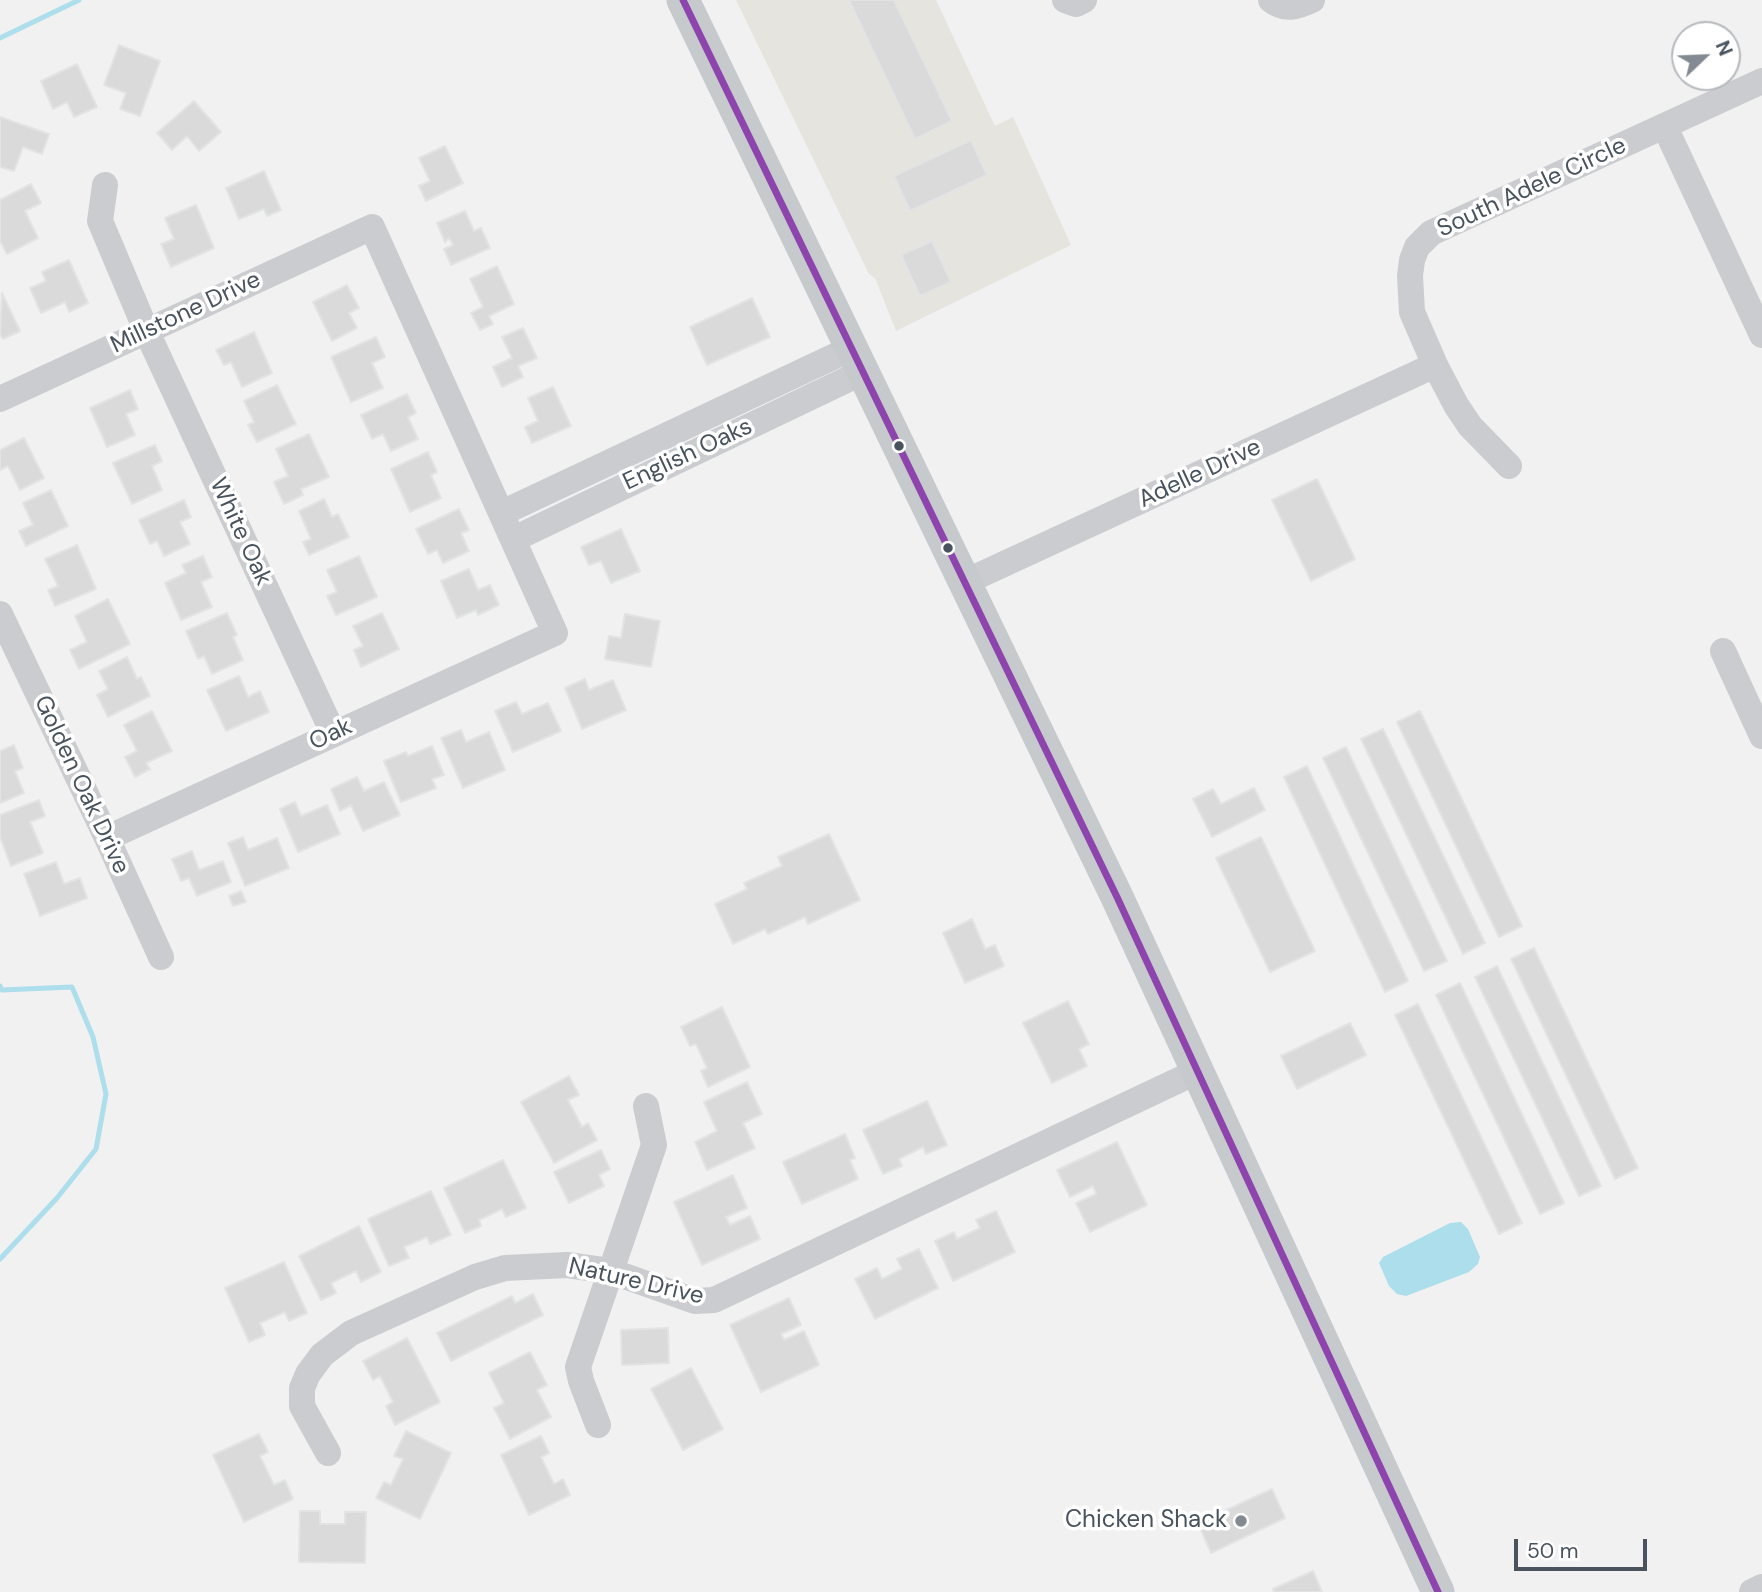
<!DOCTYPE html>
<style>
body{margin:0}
#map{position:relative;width:1762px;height:1592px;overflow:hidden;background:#f1f1f1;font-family:"DM Sans",sans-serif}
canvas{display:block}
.north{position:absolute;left:1671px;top:21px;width:70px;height:70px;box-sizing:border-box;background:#fff;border:2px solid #b6babe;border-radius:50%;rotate:67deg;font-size:19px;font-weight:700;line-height:28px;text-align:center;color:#48535d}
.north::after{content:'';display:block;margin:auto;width:24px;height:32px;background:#838a91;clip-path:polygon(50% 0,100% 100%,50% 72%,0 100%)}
.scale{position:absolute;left:1514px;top:1539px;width:133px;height:32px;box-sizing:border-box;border:4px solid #48535d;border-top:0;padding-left:9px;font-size:21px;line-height:24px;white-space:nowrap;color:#48535d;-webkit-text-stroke:5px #fff;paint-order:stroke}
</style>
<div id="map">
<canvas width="1762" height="1592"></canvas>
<div class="north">N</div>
<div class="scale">50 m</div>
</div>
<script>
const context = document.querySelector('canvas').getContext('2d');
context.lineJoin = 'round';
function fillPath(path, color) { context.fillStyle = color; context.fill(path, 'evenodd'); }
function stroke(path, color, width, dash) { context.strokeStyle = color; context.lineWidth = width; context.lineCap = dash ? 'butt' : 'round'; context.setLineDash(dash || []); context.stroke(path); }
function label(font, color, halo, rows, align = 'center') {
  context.font = font + ' "DM Sans",sans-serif'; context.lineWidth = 7; context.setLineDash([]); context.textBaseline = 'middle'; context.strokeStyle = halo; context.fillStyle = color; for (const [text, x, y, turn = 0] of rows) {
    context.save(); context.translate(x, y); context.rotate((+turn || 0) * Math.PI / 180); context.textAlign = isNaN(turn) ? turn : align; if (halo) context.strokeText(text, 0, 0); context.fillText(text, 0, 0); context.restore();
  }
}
fillPath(new Path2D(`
 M736,0H936L995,126L1013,117L1071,245L896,331L875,278L869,274Z`), '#e6e4df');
fillPath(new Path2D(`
 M1461,1222L1468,1229L1480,1257L1478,1264L1469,1272L1406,1296L1397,1294L1389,1286L1379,1263L1383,1257L1450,1223Z`), '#acdeec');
stroke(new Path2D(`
 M0,38L79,0
 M0,986L2,990L72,987L93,1037L106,1094L96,1149L57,1198L0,1259`), '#acdeec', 5);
const building = new Path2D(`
 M849,0H894L952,121L915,139Z
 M119,45L160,61L140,116L120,109L126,93L104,85Z
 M77,64L97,107L74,117L67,102L53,109L41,81Z
 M194,101L221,132L199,151L187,136L172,150L157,133Z
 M0,117L49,134L42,154L23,147L14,171L0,167Z
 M971,140L987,175L910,211L894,176Z
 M445,146L463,183L426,201L419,186L430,181L419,158Z
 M264,171L281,210L267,216L264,209L239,219L226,188Z
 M31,184L41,203L25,211L38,238L7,254L0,241V200Z
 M196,205L214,248L171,267L161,244L174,239L165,218Z
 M465,211L474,231L481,228L490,248L451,265L444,249L453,245L449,238L445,242L437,223Z
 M932,241L951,282L920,296L901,255Z
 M69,260L88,303L69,312L65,302L41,313L30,288L46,281L42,272Z
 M497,266L514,304L489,316L493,324L480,330L471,313L483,307L470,279Z
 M347,285L359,308L349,313L357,328L332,341L313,302Z
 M2,293L20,331L3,339L0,334Z
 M752,298L770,337L707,365L690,327Z
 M523,328L537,358L518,366L523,377L502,387L493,367L512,358L502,337Z
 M254,332L272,373L242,387L231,362L224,365L216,350Z
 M376,337L385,357L372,363L383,388L351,402L331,357Z
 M277,385L296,424L257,442L248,425L254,422L244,401Z
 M553,387L571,426L532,443L525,427L538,421L528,398Z
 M130,390L138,409L126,414L135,435L107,447L90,408Z
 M407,394L416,413L408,417L418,439L391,451L383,434L372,439L361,415Z
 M309,434L329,477L301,489L303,495L284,504L274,482L288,476L276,449Z
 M24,438L44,478L20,490L8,466L0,470V450Z
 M155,445L162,461L152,466L162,490L132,504L113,463Z
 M428,452L437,472L431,475L441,498L410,512L391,469Z
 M1317,479L1355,559L1311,581L1272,500Z
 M51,490L68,526L26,546L19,531L33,525L23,503Z
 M324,499L332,517L338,514L349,537L309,555L303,542L311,539L299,511Z
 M184,500L191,517L180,522L190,544L164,556L157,541L150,544L139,520Z
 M459,509L469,530L461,533L469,551L443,563L437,550L428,554L416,529Z
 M621,529L640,571L611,583L601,561L589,565L581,547Z
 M77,545L96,589L55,606L48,590L58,586L45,559Z
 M203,556L212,577L201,582L212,607L181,620L165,583L186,573L182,565Z
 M359,556L377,597L336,615L327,596L337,592L327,570Z
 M469,569L478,590L490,585L499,605L478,615L476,610L457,618L441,581Z
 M108,599L130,644L79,669L70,650L87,642L75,616Z
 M227,613L237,635L233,637L243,660L212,674L204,656L198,659L186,631Z
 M382,613L399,649L361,667L354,650L363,646L353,626Z
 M625,614L660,621L651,667L605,659L609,636L621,638Z
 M127,657L137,679L141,677L150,696L108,717L97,695L108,689L99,671Z
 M239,676L248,697L260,691L269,712L226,731L207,690Z
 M585,679L589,690L613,680L626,710L582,729L565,688Z
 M516,702L522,714L548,703L561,731L513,752L495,711Z
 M152,711L172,751L146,763L150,769L135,777L125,757L137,751L124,725Z
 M1420,711L1522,926L1499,937L1397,722Z
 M1383,729L1485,943L1463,954L1361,739Z
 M461,730L466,742L489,732L505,770L463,788L441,738Z
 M14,745L23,768L15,771L24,793L0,803V751Z
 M432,746L444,775L432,779L436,788L401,802L384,761L406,752L408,756Z
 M1346,747L1447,961L1424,971L1323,758Z
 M1307,766L1408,981L1385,992L1284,777Z
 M357,777L364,791L384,782L400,815L363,831L351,805L340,811L331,789Z
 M1254,788L1265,810L1212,837L1193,799L1213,789L1221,804Z
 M39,800L45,816L30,822L43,853L11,866L0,837V815Z
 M295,802L301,816L327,805L340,834L298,852L280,809Z
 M829,834L860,900L808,924L805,917L768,934L765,929L733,944L715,904L747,889L744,883L782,866L778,857Z
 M243,837L248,850L277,838L289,868L245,886L228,843Z
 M1261,837L1315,951L1270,972L1216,858Z
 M192,851L199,870L223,861L231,882L197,896L189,878L181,881L172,859Z
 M56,862L64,884L80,878L87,898L40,916L24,874Z
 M241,891L246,902L233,906L229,896Z
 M972,919L985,949L995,945L1004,966L965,983L943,933Z
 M1534,948L1638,1168L1615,1179L1511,959Z
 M1497,966L1601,1186L1579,1196L1475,977Z
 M1460,983L1564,1203L1540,1214L1436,995Z
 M1068,1001L1089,1044L1079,1049L1087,1066L1052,1083L1023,1023Z
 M1418,1004L1522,1223L1499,1234L1395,1015Z
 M722,1007L750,1067L708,1087L701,1071L707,1068L696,1044L690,1046L681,1027Z
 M1350,1023L1366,1055L1297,1089L1281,1056Z
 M569,1076L579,1095L568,1100L582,1127L588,1123L597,1140L554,1163L521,1102Z
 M747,1082L762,1114L743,1123L755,1148L707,1170L695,1142L717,1131L704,1102Z
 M927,1101L947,1145L926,1154L923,1147L899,1159L902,1166L883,1174L863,1130Z
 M845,1134L855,1158L850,1160L858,1179L802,1204L783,1162Z
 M1117,1142L1147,1205L1090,1232L1076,1203L1096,1194L1093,1186L1070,1197L1057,1170Z
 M601,1150L610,1169L599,1175L604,1186L569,1203L554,1172Z
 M503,1160L526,1208L506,1217L502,1209L479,1220L481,1226L465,1233L444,1188Z
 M733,1175L747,1208L726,1217L730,1225L750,1216L760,1239L702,1265L674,1202Z
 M431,1191L451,1235L430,1244L427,1237L404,1247L409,1258L389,1266L368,1219Z
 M996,1211L1015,1252L953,1281L935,1241L954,1232L957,1239L980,1228L976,1220Z
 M359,1226L381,1272L361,1282L356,1271L331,1283L336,1293L321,1300L299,1256Z
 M919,1249L938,1288L875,1319L855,1279L877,1268L882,1279L902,1269L897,1259Z
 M284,1262L307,1313L289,1321L285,1312L260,1323L265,1335L249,1342L225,1288Z
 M533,1294L543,1315L451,1361L437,1333L512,1296L515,1303Z
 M789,1298L801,1325L781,1334L784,1340L804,1331L819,1365L761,1392L730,1325Z
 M668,1328L669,1363L622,1365L621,1330Z
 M407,1338L440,1402L395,1425L386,1406L393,1402L380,1376L373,1380L363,1361Z
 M530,1352L547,1385L537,1390L551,1417L510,1439L494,1408L504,1403L489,1373Z
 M691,1368L723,1429L683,1450L651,1389Z
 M406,1431L451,1453L420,1519L376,1498L384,1482L391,1485L403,1459L394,1456Z
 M259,1434L268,1452L260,1456L274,1485L285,1480L293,1499L244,1522L213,1455Z
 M541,1436L549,1453L541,1457L554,1484L563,1479L570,1495L529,1515L501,1455Z
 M1272,1489L1285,1518L1211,1553L1198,1523Z
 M300,1511H320V1524H345V1512H366L365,1563L299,1562Z
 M1313,1571L1322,1592H1274L1273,1589Z`);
fillPath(building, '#dadadb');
stroke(building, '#e2e3e4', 2);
stroke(new Path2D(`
 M1065,0L1076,4L1084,0
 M1271,0C1285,11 1297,7 1312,0
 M1665,127L1762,335
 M105,185L100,221L146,330L333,733
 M0,399L372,227L555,633L107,838
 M1509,466L1470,426L1456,405L1435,365L1412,312L1410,276L1412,260L1417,247L1431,233L1762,81
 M502,513L852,348
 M514,539L863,372
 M965,582L1435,365
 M0,614L107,838L161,957
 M1723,651L1762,736
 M598,1425L581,1381L578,1367L654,1145L646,1106
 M328,1453L302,1406V1388L308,1374L322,1355L351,1333L475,1277L505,1268L567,1265L610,1271L695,1301L714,1300L1198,1071
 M1752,1592L1762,1587`), '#cacccf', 26);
stroke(new Path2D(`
 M683,0L1117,897L1438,1592`), '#c6cacd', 33);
stroke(new Path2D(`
 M683,0L1117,897L1438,1592`), '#8e44ad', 7);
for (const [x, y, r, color] of [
 [899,446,6,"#48535d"],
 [948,548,6,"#48535d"],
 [1241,1521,7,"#838a91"]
]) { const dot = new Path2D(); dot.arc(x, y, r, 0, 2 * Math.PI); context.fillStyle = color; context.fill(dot); stroke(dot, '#fff', 2.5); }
label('24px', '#48535d', '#fff', [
 ["South Adele Circle",1532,188,-25],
 ["Millstone Drive",186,313,-25],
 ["English Oaks",688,455,-25],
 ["Adelle Drive",1200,474,-25],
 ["White Oak",240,532,65],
 ["Oak",331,735,-25],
 ["Golden Oak Drive",81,785,65],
 ["Nature Drive",636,1282,13]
]);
label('24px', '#48535d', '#fff', [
 ["Chicken Shack",1227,1521]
], 'right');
</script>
